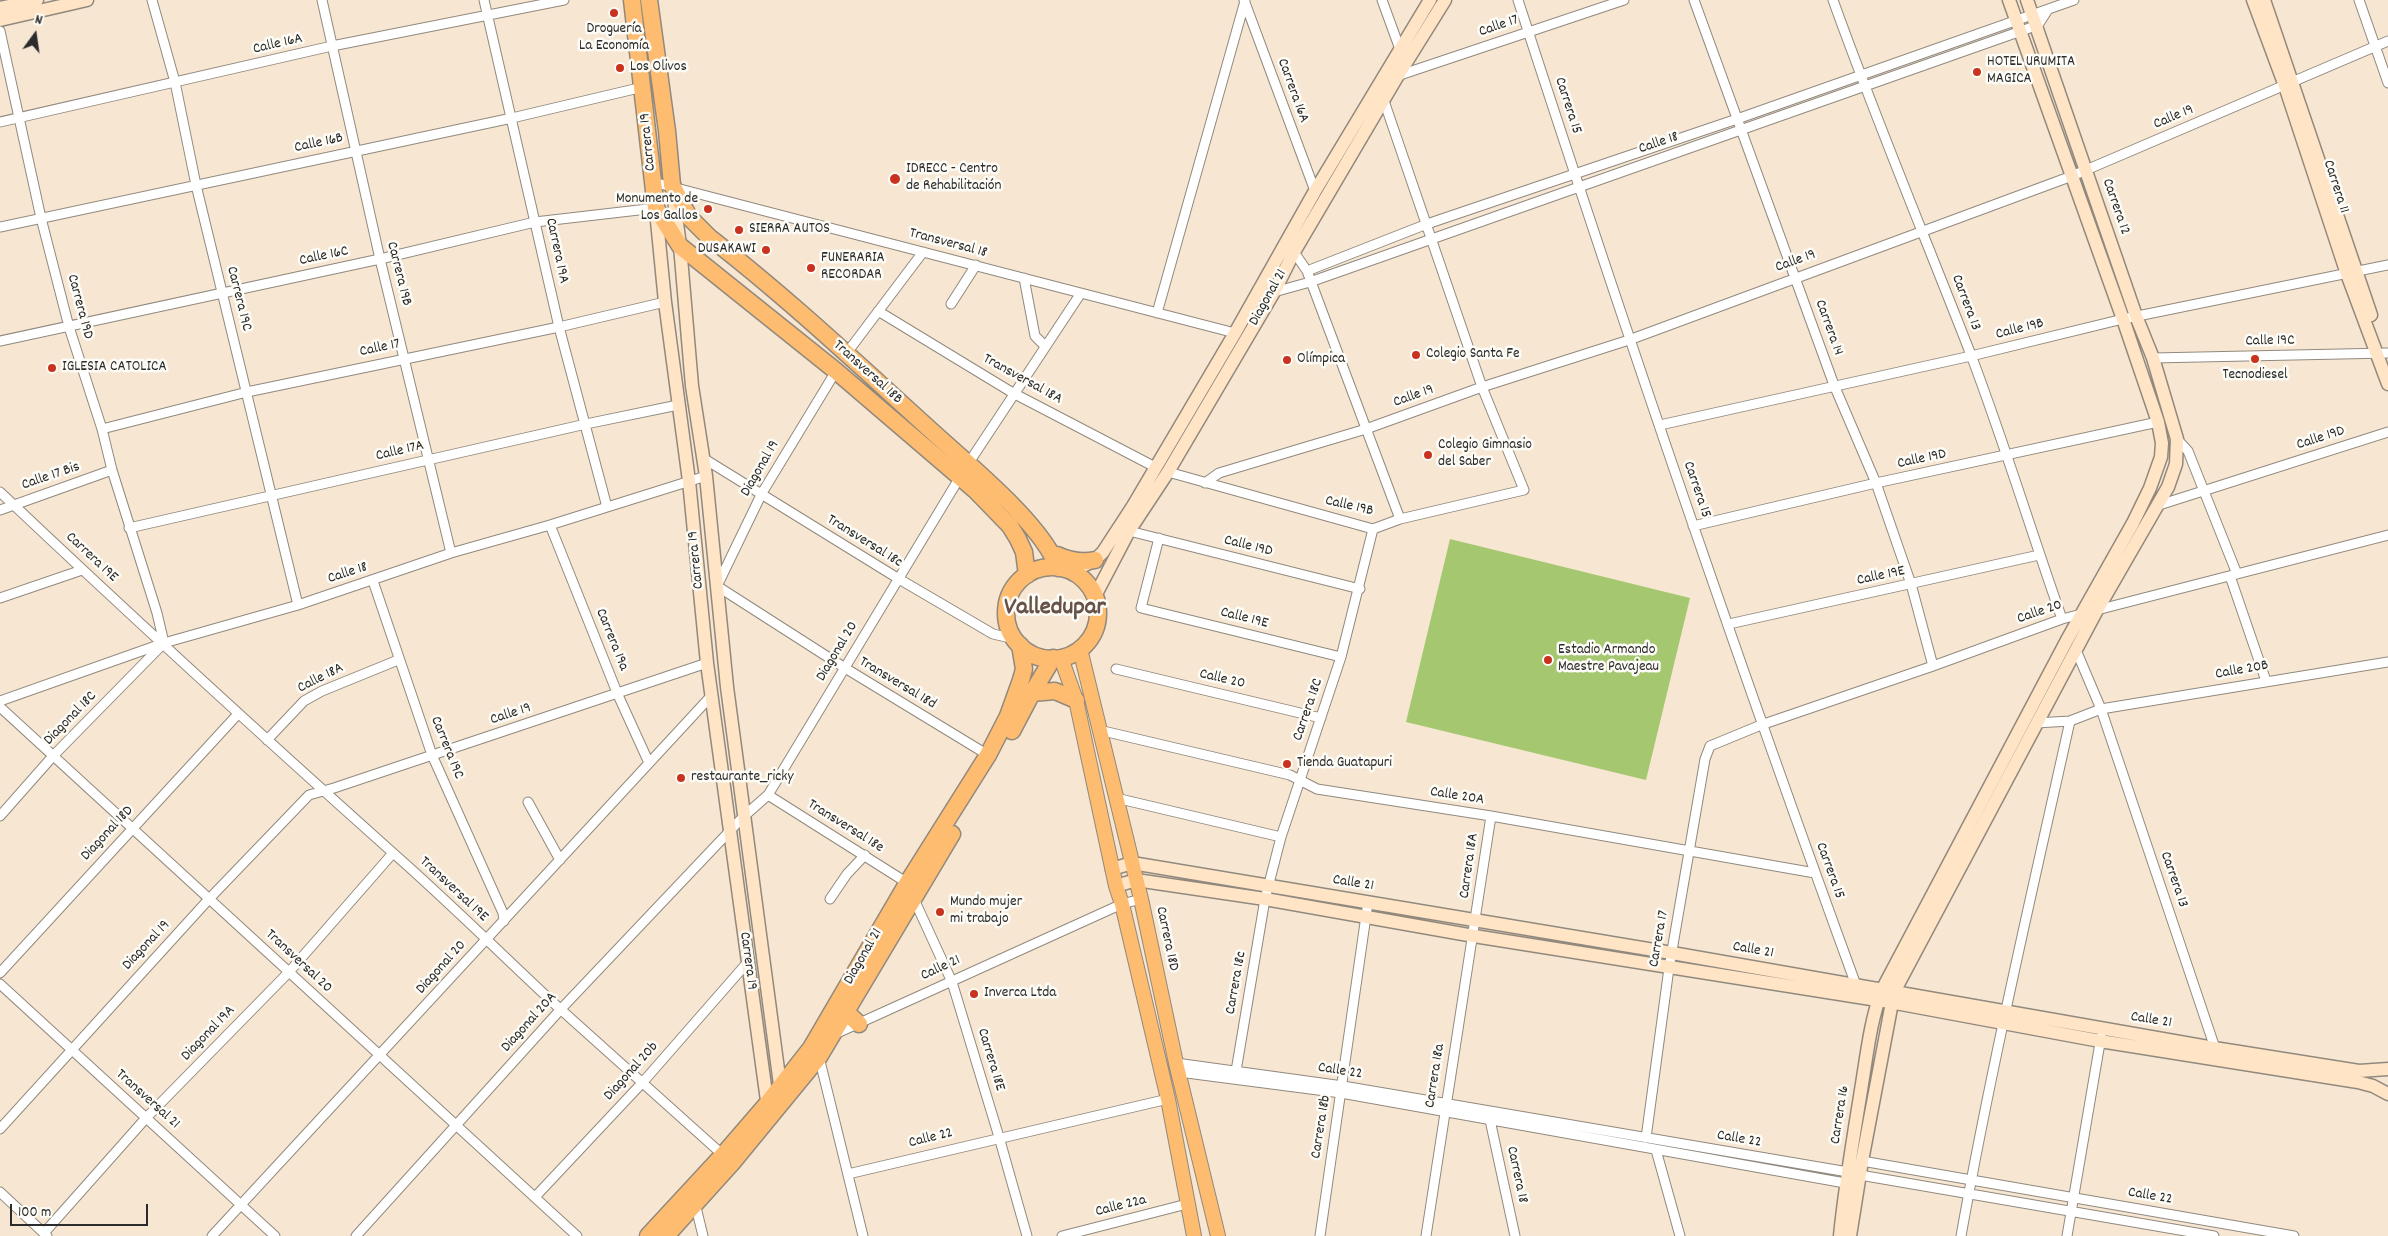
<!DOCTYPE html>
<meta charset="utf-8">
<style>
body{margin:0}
#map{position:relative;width:2388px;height:1236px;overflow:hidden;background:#f7e7d2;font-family:Dekko,sans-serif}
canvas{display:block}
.north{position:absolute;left:10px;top:10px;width:50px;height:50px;-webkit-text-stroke:4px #fdfcf7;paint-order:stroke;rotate:14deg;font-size:14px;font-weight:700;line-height:20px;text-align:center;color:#2b2b2b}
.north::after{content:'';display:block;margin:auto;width:18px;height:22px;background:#2b2b2b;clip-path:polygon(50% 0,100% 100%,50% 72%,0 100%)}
.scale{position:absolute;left:10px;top:1204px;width:138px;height:22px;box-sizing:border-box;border:2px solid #2b2b2b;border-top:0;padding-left:6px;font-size:15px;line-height:18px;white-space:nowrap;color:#2b2b2b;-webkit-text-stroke:4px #fdfcf7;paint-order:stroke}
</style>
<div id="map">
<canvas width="2388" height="1236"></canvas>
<div class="north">N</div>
<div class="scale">100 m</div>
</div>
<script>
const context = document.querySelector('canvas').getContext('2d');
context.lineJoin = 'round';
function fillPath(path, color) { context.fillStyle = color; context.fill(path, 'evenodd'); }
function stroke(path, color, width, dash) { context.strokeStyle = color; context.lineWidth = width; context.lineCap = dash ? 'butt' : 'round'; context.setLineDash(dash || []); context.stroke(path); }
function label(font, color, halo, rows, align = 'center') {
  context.font = font + ' Dekko,sans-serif'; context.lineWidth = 5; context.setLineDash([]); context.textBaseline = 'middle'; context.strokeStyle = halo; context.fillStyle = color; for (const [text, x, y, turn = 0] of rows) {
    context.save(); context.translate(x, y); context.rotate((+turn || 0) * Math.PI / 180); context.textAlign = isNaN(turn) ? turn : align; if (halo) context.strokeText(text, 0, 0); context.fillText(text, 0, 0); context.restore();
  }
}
fillPath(new Path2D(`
 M1450,539L1690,598L1646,780L1406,722Z`), '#a5c770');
const street = new Path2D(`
 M152,0L175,82L196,185L298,605
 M322,0L380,259L451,553
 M484,0L559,327L607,507
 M1244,0L1315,191
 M1382,0L1401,52
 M1518,0C1625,330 1737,659 1856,985
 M1694,0L1834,385L1876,483L1911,584L1933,666
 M1833,0C1876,120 1925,237 1971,355C2004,442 2031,531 2062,619
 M2359,0L2388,83
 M0,31L41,218L69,327L102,429L112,470L157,613L164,643
 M1397,76L1624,0
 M0,122L332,46L564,0
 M653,182L1235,333
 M0,227L512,118L643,87
 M1294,252L1307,271L1400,519
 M1307,271L1427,224L1737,119L2074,0
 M1024,278L1035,336L1045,346
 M1274,292L1310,282L2038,25L2047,11
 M951,304L976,265
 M878,311L1013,393L1155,467
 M1157,313L1245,1
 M0,341L380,259L535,222L656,208
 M846,354L923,252
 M2153,358L2388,353
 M836,371L762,493L717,586L845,668L988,755
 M1660,425L1971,356L2123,319L2388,265
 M102,429L247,392L559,327L665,302
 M2177,439L2188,451L2237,574
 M703,458L899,579L993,634L1015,639
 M968,464L1081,293
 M1168,472L1373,529L1400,519L1524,490L1482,387L1383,98
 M1205,483L1219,473L1366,429L1482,387L1629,340L2072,176L2388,41
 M0,492C129,614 260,734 392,852C449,902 503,956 558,1007C613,1057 668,1106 723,1155
 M2156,506L2388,432
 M0,510L112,470
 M550,525L618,695L649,763
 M1693,526L1876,483L2158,422
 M129,528L586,424L678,405
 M1129,531L1360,589
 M1159,538L1141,608L1341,657
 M2230,576L2266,681
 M373,581L432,755L503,913L504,921
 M0,598L82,570
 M1729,624L2039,555
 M2076,650L2101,709L2216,1051
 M1116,669L1321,718
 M0,701L164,643L298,605L451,553L550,525L706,476
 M0,707L577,1236
 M2036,723L2070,721L2101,709L2388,662
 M1099,730L1290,775L1317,789L1491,816L1815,873
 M267,740L304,701L322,691L398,660
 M768,795L909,884
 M1116,798L1281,837
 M528,802L560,860
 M0,816L53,756L162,645
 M913,897L952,982L999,1137L1027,1236
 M830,899L847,874L865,855
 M0,973L238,714
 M0,984L275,1236
 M833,1035L1122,904L1141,899
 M819,1057L863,1236
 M1176,1063L1343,1086L1848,1172L1862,1161L2294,1236
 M1236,1071L1265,899L1281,837L1341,657L1373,529
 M1179,1072L1341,1093L1845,1183L1860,1175L2214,1236
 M1490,1120L1515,1236
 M0,1129L209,899L309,795L334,788L707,663
 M1646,1138L1669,968L1705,759L1710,746L1761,725L1933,666L2062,619L2388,535
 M1656,1150L1680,1236
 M848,1174L1168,1099
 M0,1192L47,1236
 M535,1197L643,1082L747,963
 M695,1203L703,1236
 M44,1233L146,1118L289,972L393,853
 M212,1236L712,695
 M356,1236L561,1009L743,817L768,795L960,477
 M1062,1236L1187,1204
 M1320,1236L1368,902
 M1426,1236L1491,816
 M1961,1236C1992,1063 2032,892 2070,721
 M2067,1236L2101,1037`);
const secondary = new Path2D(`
 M2253,0L2285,86L2347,274L2388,384
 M2264,0L2371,315
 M0,8L37,0
 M0,20L87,0
 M673,192L680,246L692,386L706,476L727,687L781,1092
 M656,211L665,302L689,481L707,663L768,1108
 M1068,570L1081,567L1095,560L1103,552L1133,506L1235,333L1315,191L1430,0
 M1095,596L1129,531L1168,472L1274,292L1294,252L1397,77L1445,0
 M1112,869L1132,863L1672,953L2214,1048L2359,1071L2388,1069
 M1116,886L1136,880L1265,899L1474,936L1890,1002L2100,1041L2358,1082L2373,1086L2388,1094
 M1840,1236C1845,1185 1854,1134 1862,1084C1867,1053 1871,1018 1882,990L2067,640L2133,523L2150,488L2161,457L2162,443L2158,422L2123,319L2009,0
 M1850,1236L1862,1161L1894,992L2096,612L2168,487L2176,464L2177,439L2153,358L2136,316L2027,0`);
const primary = new Path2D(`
 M1080,649L1141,899L1176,1063L1218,1236
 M1061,658L1076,700L1116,886L1122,904L1168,1099L1194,1236`);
const highway = new Path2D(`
 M632,0L656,208L680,246L836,371L975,490L1010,526L1018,539L1024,552L1027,575
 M649,0L667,131L672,185L689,217L709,237C788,298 861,367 935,434C970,466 1042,524 1058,568
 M1057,555C1070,561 1081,563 1095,560
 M1006 613a46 46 0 1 1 92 0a46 46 0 1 1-92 0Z
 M1032,693L1055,691L1076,700
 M1012,731L1032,693L1053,658
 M846,1012L859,1024
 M648,1236L723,1155L767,1104L811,1048L908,882L988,755L1008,716L1021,680L1024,669L1020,645
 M666,1236L732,1163L819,1057L952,834`);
stroke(street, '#91897e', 11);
stroke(secondary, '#91897e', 15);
stroke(primary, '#91897e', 16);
stroke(highway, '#91897e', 19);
stroke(street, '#fff', 9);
stroke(secondary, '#ffe4c6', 12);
stroke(primary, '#febc70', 14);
stroke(highway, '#febc70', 16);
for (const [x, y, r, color] of [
 [614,13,5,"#c8321e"],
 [620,68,5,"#c8321e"],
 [1977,72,5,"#c8321e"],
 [895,179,6,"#c8321e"],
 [708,209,5,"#c8321e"],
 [739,230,5,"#c8321e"],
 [766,250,5,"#c8321e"],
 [811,268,5,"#c8321e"],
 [1416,355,5,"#c8321e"],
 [2255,359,5,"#c8321e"],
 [1287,360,5,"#c8321e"],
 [52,368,5,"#c8321e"],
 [1428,455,5,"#c8321e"],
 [1548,660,5,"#c8321e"],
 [1287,764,5,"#c8321e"],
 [681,778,5,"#c8321e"],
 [940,912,5,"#c8321e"],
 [974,994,5,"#c8321e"]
]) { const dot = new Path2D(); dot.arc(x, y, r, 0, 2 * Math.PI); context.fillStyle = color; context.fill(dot); stroke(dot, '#fdfcf7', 2); }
label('15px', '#2b2b2b', '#fdfcf7', [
 ["Calle 17",1499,27,-19],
 ["Calle 16A",278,45,-13],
 ["Carrera 16A",1292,91,70],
 ["Carrera 15",1567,106,72],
 ["Calle 19",2174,118,-23],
 ["Carrera 19",649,142,-96],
 ["Calle 16B",319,144,-12],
 ["Calle 18",1659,144,-19],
 ["Carrera 11",2335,187,72],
 ["Carrera 12",2115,207,71],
 ["Transversal 18",948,244,15],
 ["Carrera 19A",556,251,78],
 ["Calle 16C",324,257,-12],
 ["Calle 19",1796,262,-20],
 ["Carrera 19B",398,274,76],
 ["Diagonal 21",1269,298,-61],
 ["Carrera 19C",238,299,76],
 ["Carrera 13",1965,303,69],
 ["Carrera 19D",79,307,75],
 ["Carrera 14",1828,328,70],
 ["Calle 19B",2020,330,-14],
 ["Calle 19C",2270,342,-1],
 ["Calle 17",380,349,-12],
 ["Transversal 18B",867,373,42],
 ["Transversal 18A",1022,380,29],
 ["Calle 19",1414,397,-20],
 ["Calle 19D",2321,439,-18],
 ["Calle 17A",400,452,-13],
 ["Calle 19D",1922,460,-12],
 ["Diagonal 19",761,469,-60],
 ["Calle 17 Bis",51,477,-19],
 ["Carrera 15",1696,490,71],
 ["Calle 19B",1349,507,13],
 ["Transversal 18c",864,542,32],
 ["Calle 19D",1248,547,14],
 ["Carrera 19E",91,558,43],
 ["Carrera 19",697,560,-96],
 ["Calle 18",348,574,-18],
 ["Calle 19E",1881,577,-12],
 ["Calle 20",2040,613,-19],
 ["Calle 19E",1244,619,14],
 ["Carrera 19a",611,640,68],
 ["Diagonal 20",838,652,-59],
 ["Calle 20B",2242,671,-10],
 ["Calle 18A",321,679,-27],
 ["Calle 20",1222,680,13],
 ["Transversal 18d",897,684,31],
 ["Carrera 18C",1309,710,-71],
 ["Calle 19",511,715,-18],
 ["Diagonal 18C",71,719,-46],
 ["Carrera 19C",446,748,68],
 ["Calle 20A",1457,797,9],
 ["Transversal 18e",845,827,32],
 ["Diagonal 18D",108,834,-47],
 ["Carrera 18A",1470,866,-82],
 ["Carrera 15",1829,871,70],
 ["Carrera 13",2173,880,71],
 ["Calle 21",1353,884,9],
 ["Transversal 19E",453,890,43],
 ["Carrera 18D",1166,939,78],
 ["Carrera 17",1660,939,-80],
 ["Diagonal 19",147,946,-47],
 ["Calle 21",1753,951,10],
 ["Diagonal 21",864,957,-60],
 ["Carrera 19",747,961,82],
 ["Transversal 20",298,962,43],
 ["Diagonal 20",442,968,-48],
 ["Calle 21",941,969,-25],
 ["Carrera 18c",1237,983,-80],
 ["Calle 21",2151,1021,9],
 ["Diagonal 20A",530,1023,-48],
 ["Diagonal 19A",209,1034,-46],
 ["Carrera 18E",990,1060,73],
 ["Diagonal 20b",632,1072,-48],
 ["Calle 22",1340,1072,9],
 ["Carrera 18a",1436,1076,-81],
 ["Transversal 21",147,1100,42],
 ["Carrera 16",1841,1115,-81],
 ["Carrera 18b",1322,1127,-81],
 ["Calle 22",931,1139,-14],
 ["Calle 22",1739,1140,10],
 ["Carrera 18",1516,1175,78],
 ["Calle 22",2150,1197,10],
 ["Calle 22a",1121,1207,-14]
]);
label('15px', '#2b2b2b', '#fdfcf7', [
 ["Droguería",614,30,"center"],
 ["La Economía",614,47,"center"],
 ["HOTEL URUMITA",1987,63],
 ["MAGICA",1987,80],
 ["Los Olivos",630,68],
 ["IDRECC - Centro",906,170],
 ["de Rehabilitación",906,187],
 ["Monumento de",698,200,"right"],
 ["Los Gallos",698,217,"right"],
 ["SIERRA AUTOS",749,230],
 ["DUSAKAWI",756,250,"right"],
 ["FUNERARIA",821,259],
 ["RECORDAR",821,276],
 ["Colegio Santa Fe",1426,355],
 ["Olímpica",1297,360],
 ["IGLESIA CATOLICA",62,368],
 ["Tecnodiesel",2255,376,"center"],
 ["Colegio Gimnasio",1438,446],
 ["del Saber",1438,463],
 ["Estadio Armando",1558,651],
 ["Maestre Pavajeau",1558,668],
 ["Tienda Guatapuri",1297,764],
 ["restaurante_ricky",691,778],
 ["Mundo mujer",950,903],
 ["mi trabajo",950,920],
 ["Inverca Ltda",984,994]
], 'left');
label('bold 25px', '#675249', '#fdfcf7', [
 ["Valledupar",1055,610]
]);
</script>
